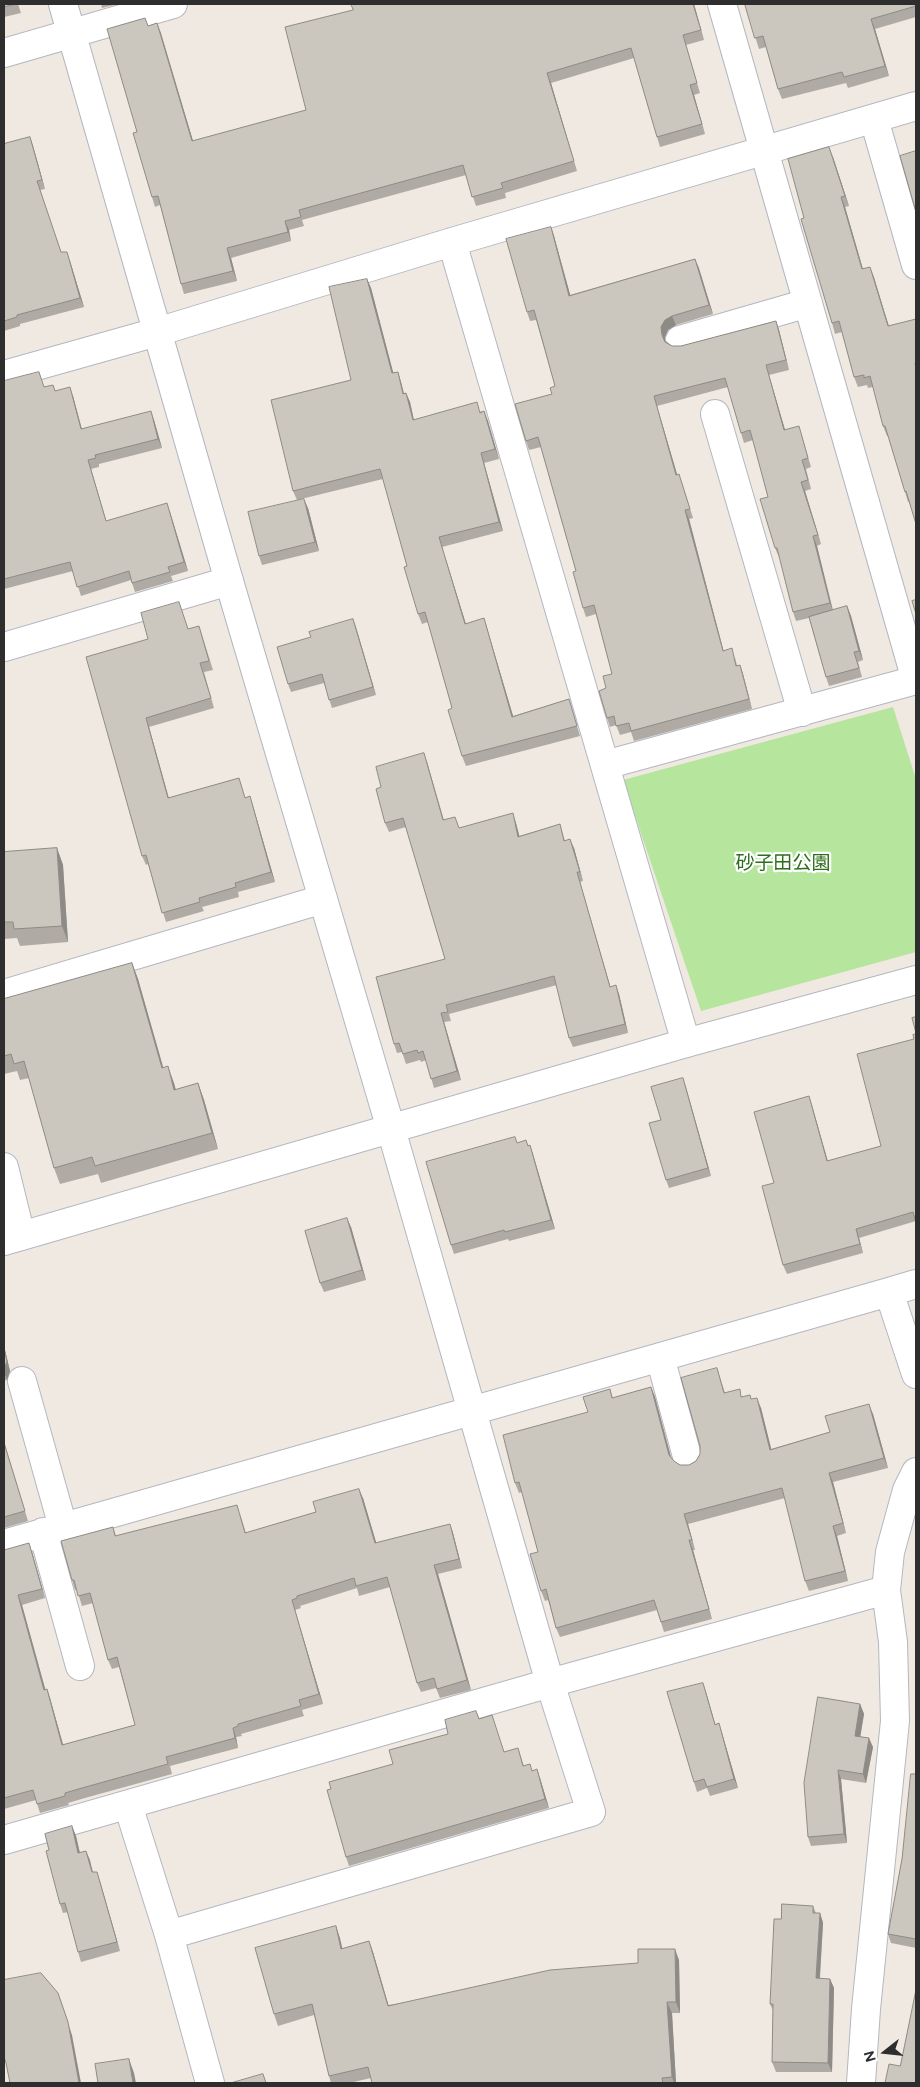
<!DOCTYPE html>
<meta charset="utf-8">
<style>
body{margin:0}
#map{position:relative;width:920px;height:2087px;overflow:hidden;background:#efe9e1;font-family:Figtree,sans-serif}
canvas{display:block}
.frame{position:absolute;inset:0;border:5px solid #2e2e2e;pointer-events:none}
.north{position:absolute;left:860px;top:2027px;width:50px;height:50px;-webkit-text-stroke:4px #fff;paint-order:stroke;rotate:254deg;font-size:14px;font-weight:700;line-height:20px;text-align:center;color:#2e2e2e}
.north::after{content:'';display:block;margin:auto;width:18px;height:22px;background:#2e2e2e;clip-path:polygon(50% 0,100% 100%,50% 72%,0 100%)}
</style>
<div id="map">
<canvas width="920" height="2087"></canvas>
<div class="frame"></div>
<div class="north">N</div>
</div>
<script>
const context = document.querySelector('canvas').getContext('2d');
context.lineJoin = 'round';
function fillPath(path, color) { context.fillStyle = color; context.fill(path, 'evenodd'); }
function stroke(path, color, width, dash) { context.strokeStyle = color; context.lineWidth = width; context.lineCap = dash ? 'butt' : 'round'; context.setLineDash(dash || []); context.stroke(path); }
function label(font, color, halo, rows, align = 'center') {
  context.font = font + ' Figtree,"Noto Sans JP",sans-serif'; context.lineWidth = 4.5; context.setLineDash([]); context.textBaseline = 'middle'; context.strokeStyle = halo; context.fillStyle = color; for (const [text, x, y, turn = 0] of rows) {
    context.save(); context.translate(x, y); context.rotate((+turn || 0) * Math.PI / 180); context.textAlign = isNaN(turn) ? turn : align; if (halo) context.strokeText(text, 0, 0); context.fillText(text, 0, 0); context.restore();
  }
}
fillPath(new Path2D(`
 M893,707L916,779V952L701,1011L623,780Z`), '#b6e59e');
const street = new Path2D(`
 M722,4L916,680
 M4,53L173,4
 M874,119L916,265
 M452,242L686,1043
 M680,340L808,303
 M4,375L157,332L452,242L916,106
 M715,414L802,712
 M4,647L229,581
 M605,765L916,680
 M4,994L323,899
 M4,1167L21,1236
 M916,1284L889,1292L916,1374
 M660,1357L688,1460
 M22,1381L63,1527
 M43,1532L80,1666
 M4,1544L889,1292
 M128,1805L169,1935L210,2083
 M4,1840L550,1683L886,1590
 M169,1935L591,1812L550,1683
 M861,2083L866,2009L895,1721L893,1642L886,1590L890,1552L907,1490L916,1472`);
const secondary = new Path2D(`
 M63,4L229,581L391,1129L550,1683
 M4,1241L686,1043L916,980`);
stroke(street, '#b4b7c1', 30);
stroke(secondary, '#b4b7c1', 30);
stroke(street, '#fff', 28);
stroke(secondary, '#fff', 28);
fillPath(new Path2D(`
 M4,4H18L21,13L4,17Z
 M101,4H118L102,8Z
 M694,4L704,40L686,45L700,93L694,95L705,134L660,147L634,58L551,83L577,171L505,193L506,198L476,206L466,175L302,220L304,226L289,230L291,241L231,258L237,281L184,294L181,284L160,205L155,207L152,197L145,18L148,26L157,23L193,141Z
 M745,4H916V17L875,29L889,76L848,88L846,83L782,99L778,89L766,47L759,49Z
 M30,137L33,146L45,189L40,190L61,252L70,261L84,307L20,324V326L4,331V144Z
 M833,157L849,206L845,207L863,269L870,267L889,326L916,319V524L909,502H908L905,492L888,436H887L883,426L873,387L868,388L867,385L858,387L854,377L842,332L835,334L832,323L804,218Z
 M551,227L554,236L570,295L695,259L713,314L676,325L668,330L665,337V340L672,346H681L776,321L779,330L789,370L769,375L785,430L802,436L811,467L806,469L811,489L805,491L821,544L817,546L833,610L847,606L851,616L863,660L858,662L862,677L829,686L826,677L809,618L796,621L793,612L780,557H779L775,548L768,497L753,440L744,443L741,433L728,387L657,406L677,475L682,483L693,518L689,519L723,650L735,658L737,665H740L743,674L752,709L634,741L631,732L620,735L616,725L610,727L607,718L606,688L612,674L596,614L586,617L583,608L576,571L541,447L529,450L526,441L552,394L555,386L536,320L530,321L527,312Z
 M367,279L371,288L393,373L398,372L401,382L404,393H406L410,402L414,420L484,411L499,459L484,463L503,531L442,547L466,624L484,618L487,628L513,716L569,699L580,736L466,766L462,756L452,708L428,622L422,624L418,614L407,566L383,479L297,500L293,491L351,380Z
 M4,381L44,387L73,396L82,429L154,420L162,448L99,464V467L91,469L106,521L170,512L188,571L171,576L173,581L135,592L131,580L81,596L73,571L4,589Z
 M308,508L319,551L262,565L259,556Z
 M182,611L188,629L199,626L202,635L213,670L204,672L214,708L149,727L169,798L239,778L245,798L250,796L253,806L275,882L238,892L239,897L202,907L204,911L166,922L148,864L146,865L142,856L148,639Z
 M353,619L376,695L332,708L324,683L291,692L288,684L311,637Z
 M427,762L444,820L459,828L516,823L519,836L560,824L565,841L574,848L583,881L580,882L610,986L619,994L628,1033L573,1047L569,1038L557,985L449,1014L451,1021L444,1022L461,1080L434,1088L426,1060L421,1062L420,1060L406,1064L402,1052L397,1053L394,1044L445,959L406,827L389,832L385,823L381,787Z
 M57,848L63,865L68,942L20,946L17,938L4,939V852Z
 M132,963L138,979L163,1068L174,1083L176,1090L198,1083L204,1100L218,1149L101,1183L98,1174L60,1184L54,1168L29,1078L20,1080L17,1071L4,1074V999Z
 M916,1034V1221L859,1238L863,1253L787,1274L783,1265L774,1183L809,1096L828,1161L881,1146L914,1039Z
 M683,1078L711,1176L669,1188L666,1180L661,1120Z
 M515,1137L517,1143L528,1145H530L555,1229L509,1241L508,1239L454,1254L451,1245Z
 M351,1227L366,1280L324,1292L320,1283Z
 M4,1346L10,1371L7,1380L4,1381Z
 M717,1368L725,1393L751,1399L761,1408L771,1449L830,1432L873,1414L888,1468L833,1482L846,1533L837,1536L848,1581L809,1591L805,1581L785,1498L688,1524L695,1550H693L712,1619L664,1632L657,1610L560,1637L556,1628L548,1600L545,1601L541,1591L538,1552L522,1492L519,1493L515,1483L588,1412L610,1389L613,1398L651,1387L655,1397L671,1457L674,1461L680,1465H689L696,1461L700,1454Z
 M4,1441L28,1521L4,1528Z
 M363,1498L376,1543L450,1524L453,1533L462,1568L438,1574L471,1690L440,1698L436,1688L421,1692L417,1683L390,1587L359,1596L357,1588L300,1606L301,1608L295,1610L323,1704L302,1710L304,1716L241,1734L242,1736L236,1737L238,1748L170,1766L172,1774L85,1798L68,1803L69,1805L40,1813L36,1800L4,1809V1550L32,1552L45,1598L22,1605L45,1689H47L50,1698L63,1745L135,1725L119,1667L112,1669L108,1660L93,1603L82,1606L77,1590H75L72,1580L113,1527L116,1536L240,1514L246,1533Z
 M706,1692L715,1724L719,1723L722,1733L738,1788L710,1796L707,1788L697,1792L694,1782Z
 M860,1704L864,1714L860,1736L873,1747L866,1783L841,1779L847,1843L811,1846L808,1837Z
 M476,1711L479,1719L504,1752L518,1748L524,1766L530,1764L532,1771L540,1778L549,1808L349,1866L346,1857L331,1789L393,1764L448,1734Z
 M916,1774V1948L891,1943L888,1934L902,1859Z
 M72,1826L76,1836L80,1853L86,1851L93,1872H97L120,1951L81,1962L78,1952L68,1912L63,1913L60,1904L49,1850Z
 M813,1906L816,1913H820L823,1923L820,1979H830L834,1988L832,2072H776L772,2062L773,2010L770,2004L781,1919Z
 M336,1926L342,1949L369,1941L373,1952L388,2005L679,1960L680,2013H672L676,2083H372L371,2078L349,2083H331L329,2076L314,2015L278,2026L274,2014Z`), '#afaba4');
fillPath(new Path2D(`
 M693,4H694L704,40L701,30Z
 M871,19L875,29L889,76L885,66Z
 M157,23L161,33L196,151L192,141Z
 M547,73L551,83L577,171L574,161Z
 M690,85L694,95L705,134L702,124Z
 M30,137L33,146L45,189L42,180Z
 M829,147L833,157L849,206L845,196Z
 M841,197L845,207L866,280L862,269Z
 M285,221L289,230L291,241L288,232Z
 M551,227L554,236L573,305L569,296Z
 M227,248L231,258L237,281L233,271Z
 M67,252L70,261L84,307L80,298Z
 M695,259L699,268L713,314L709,305Z
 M870,267L874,277L892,337L888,326Z
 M367,279L371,288L396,383L392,373Z
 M672,316L676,325L668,330L665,337V344L662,335L661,327L665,320Z
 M776,321L779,330L789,370L786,360Z
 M766,365L769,375L788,440L784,430Z
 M398,372L401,382L406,403L403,394Z
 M70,387L73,396L84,438L81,429Z
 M406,393L410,402L416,430L413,420Z
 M654,396L657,406L680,484L676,475Z
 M151,411L154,420L162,448L158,439Z
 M484,411L488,421L499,459L495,449Z
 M481,453L484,463L503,531L499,522Z
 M88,460L91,469L109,530L106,521Z
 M801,482L805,491L821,544L818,535Z
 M304,499L308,508L319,551L315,542Z
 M167,503L170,512L188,571L184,562Z
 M685,510L689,519L726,660L723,651Z
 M813,536L817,546L833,612L830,603Z
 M439,537L442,547L469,634L465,624Z
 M847,606L851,616L863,660L859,651Z
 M484,618L487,628L516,726L512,717Z
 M353,619L356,627L376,695L373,687Z
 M740,665L743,674L752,709L749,699Z
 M146,718L149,727L171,807L168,798Z
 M424,753L427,762L446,830L443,820Z
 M250,796L253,806L275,882L271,872Z
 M513,813L516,823L522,846L518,837Z
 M570,839L574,848L583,881L580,872Z
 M57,848L63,865L68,942L62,926Z
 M577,872L580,882L613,996L610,987Z
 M132,963L138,979L168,1084L162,1068Z
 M616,985L619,994L628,1033L625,1024Z
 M441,1013L444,1022L461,1080L457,1071Z
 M168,1066L174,1083L180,1107L174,1090Z
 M683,1078L686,1087L711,1176L708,1168Z
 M198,1083L204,1100L218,1149L212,1133Z
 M809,1096L812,1105L830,1170L827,1161Z
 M530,1145L533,1154L555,1229L551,1220Z
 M347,1218L351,1227L366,1280L362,1270Z
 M856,1229L859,1238L863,1253L860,1244Z
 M4,1346L10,1371L7,1380L4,1372Z
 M651,1387L655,1397L673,1465L669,1455Z
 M757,1398L761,1408L774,1460L770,1450Z
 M869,1404L873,1414L888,1468L884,1458Z
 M829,1473L833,1482L846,1533L843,1523Z
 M359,1489L363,1498L379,1552L375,1543Z
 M684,1514L688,1524L695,1550L692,1540Z
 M450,1524L453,1533L462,1568L459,1559Z
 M833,1526L837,1536L848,1581L845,1571Z
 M689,1540L693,1550L712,1619L709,1609Z
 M29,1543L32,1552L45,1598L42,1589Z
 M434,1565L438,1574L471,1690L467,1680Z
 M18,1595L22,1605L48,1699L44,1690Z
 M292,1600L295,1610L323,1704L319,1694Z
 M703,1683L706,1692L718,1734L715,1725Z
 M47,1689L50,1698L66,1755L62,1745Z
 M860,1704L864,1714L859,1745L855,1736Z
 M719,1723L722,1733L738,1788L734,1779Z
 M233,1728L236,1737L238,1748L235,1738Z
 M869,1738L873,1747L866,1783L863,1774Z
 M537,1769L540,1778L549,1808L545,1799Z
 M838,1770L841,1779L847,1843L844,1834Z
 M72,1826L76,1836L82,1863L78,1853Z
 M86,1851L90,1860L95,1882L92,1872Z
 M97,1872L100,1881L120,1951L117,1942Z
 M820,1913L823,1923L819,1988L816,1978Z
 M336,1926L340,1938L345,1960L341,1949Z
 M369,1941L373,1952L392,2017L388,2006Z
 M675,1949L679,1960L680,2013L676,2002Z
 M830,1979L834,1988L832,2072L828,2063Z
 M58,1993L72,2035L81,2083H79Z
 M667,2002L672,2013L676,2083H674L672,2077Z
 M129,2059L134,2073L136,2083H133Z`), '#8e8b86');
const building = new Path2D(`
 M4,4H15L4,7Z
 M351,4H693L701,30L683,35L697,83L690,85L702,124L657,137L631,48L547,73L574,161L501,183L503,188L472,197L463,165L299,210L301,217L285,221L288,232L227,248L233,271L181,284L158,196L152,197L133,133L137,132L107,29L145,18L148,26L157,23L192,141L306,110L285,27L353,10Z
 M745,4H916V6L871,19L885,66L844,77L842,72L778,89L763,36L755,38Z
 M30,137L42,180L37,181L61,252H67L80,298L17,315V317L4,321V144Z
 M829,147L845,196L841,197L862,269L870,267L888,326L916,319V362L915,363L916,368V524L906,491L905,492L885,426H883L870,376L864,378V375L854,377L839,321L832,323L801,219L804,218L788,159Z
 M916,151V212L900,156Z
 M551,227L569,296L695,259L709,305L672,316L665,320L661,327L662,335L665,342L672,346H681L776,321L786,360L766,365L784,430L799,426L808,458L802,460L808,480L801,482L818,535L813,536L830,603L793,612L777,548H775L760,499L768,497L750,430L741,433L725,378L654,396L676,475L679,474L690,509L685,510L723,651L732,648L736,666L740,665L749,699L631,731L629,723L616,726L614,716L607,718L599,691L606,688L603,676L612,674L594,605L583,608L573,572L576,571L538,437L526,441L515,404L552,394L550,388L555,386L534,310L527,312L506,239Z
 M367,279L392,373L398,372L403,394L406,393L413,420L477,402L480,413L484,411L495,449L481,453L499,522L439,537L465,624L484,618L512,717L569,699L577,726L462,756L448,710L452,708L425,612L418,614L404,567L407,566L380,469L293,491L271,400L351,380L329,287Z
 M39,372L44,387L53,385L55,391L70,387L81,429L151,411L158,439L95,455L96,458L88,460L106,521L167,503L184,562L168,567L170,572L132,583L129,571L77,587L70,562L4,579V381Z
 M304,499L315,542L259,556L248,512Z
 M916,600V614L912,601Z
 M179,602L188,629L199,626L209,661L200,663L211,698L146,718L168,798L239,778L245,798L250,796L271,872L235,883L236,887L199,898L200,902L162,913L146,855L142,856L86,657L148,639L141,613Z
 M847,606L859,651L854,652L859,668L826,677L809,617Z
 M353,619L373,687L329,700L322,674L288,684L277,647L311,637L309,632Z
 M424,753L443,820L455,817L459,828L513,813L518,837L560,824L564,841L570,839L580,872H577L610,987L616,985L625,1024L569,1038L554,976L446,1005L448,1012L441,1013L457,1071L431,1079L423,1051L418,1053L417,1050L403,1054L399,1043L394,1044L376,977L445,959L403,818L385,823L376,789L381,787L376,767Z
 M57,848L62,926L14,929L13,922H4V852Z
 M132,963L162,1068L168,1066L174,1090L198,1083L212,1133L95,1166L92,1157L54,1168L24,1061L14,1064L11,1054L4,1056V999Z
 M916,1017V1033L912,1018Z
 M916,1034V1223L913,1212L856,1229L860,1244L783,1265L762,1186L774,1183L754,1112L809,1096L827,1161L881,1146L857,1054L914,1039L913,1035Z
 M683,1078L708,1168L666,1180L649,1123L661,1120L651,1087Z
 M515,1137L517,1143L526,1140L528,1146L530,1145L551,1220L505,1232L504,1230L451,1245L426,1162Z
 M347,1218L362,1270L320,1283L305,1231Z
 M4,1349L7,1361L4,1370Z
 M717,1368L724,1393L740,1389L741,1397L750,1395L751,1399L757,1398L770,1450L830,1432L825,1416L869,1404L884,1458L829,1473L843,1523L833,1526L845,1571L805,1581L782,1488L684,1514L692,1540H689L709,1609L661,1622L654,1600L556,1628L546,1589L541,1591L530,1554L538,1552L519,1482L515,1483L503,1435L588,1412L583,1397L610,1389L612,1398L651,1387L669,1455L674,1461L680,1465H689L696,1461L700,1454V1446L681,1378Z
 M4,1443L25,1511L4,1517Z
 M359,1489L375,1543L450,1524L459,1559L434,1565L467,1680L437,1689L434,1678L417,1683L387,1577L356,1586L354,1578L297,1596V1598L292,1600L319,1694L299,1700L301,1706L238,1724V1726L233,1728L235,1738L166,1757L168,1764L82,1788L65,1793V1796L37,1804L33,1790L4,1798V1550L29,1543L42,1589L18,1595L44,1690L47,1689L62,1745L135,1725L117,1657L108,1660L90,1593L78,1596L74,1580H72L61,1541L113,1527L115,1536L237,1505L245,1533L316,1512L313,1502Z
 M703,1683L715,1725L719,1723L734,1779L707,1787L704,1779L694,1782L667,1692Z
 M818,1697L860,1704L855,1736L869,1738L863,1774L838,1770L844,1834L808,1837L804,1783Z
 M476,1711L479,1719L492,1715L504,1752L518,1748L523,1766L530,1764L532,1771L537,1769L545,1799L346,1857L327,1790L331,1789L329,1782L393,1764L389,1750L448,1734L445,1720Z
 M911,1774H916V1939L888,1934L902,1859Z
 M72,1826L78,1853L86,1851L92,1872H97L117,1942L78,1952L65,1903L60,1904L46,1851L49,1850L45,1834Z
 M782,1904L813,1906V1913H820L816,1978L830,1979L828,2063L772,2062L773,2004H770L774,1919H781Z
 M336,1926L341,1949L369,1941L388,2006L550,1970L638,1963V1949H675L676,2002H667L672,2077L662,2078L663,2083H372L368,2067L329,2076L312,2004L274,2014L255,1948Z
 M41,1973L58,1993L68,2022L79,2083H10L6,2063L4,2057V1980Z
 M916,1990V2083H885L889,2064L900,2066Z
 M129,2059L133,2083H98L95,2064Z
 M263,2074L266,2083H231Z`);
fillPath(building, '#cbc7bf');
stroke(building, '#8e8b86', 1);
label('19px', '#2c6e1b', '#fff', [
 ["砂子田公園",783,863]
]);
</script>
